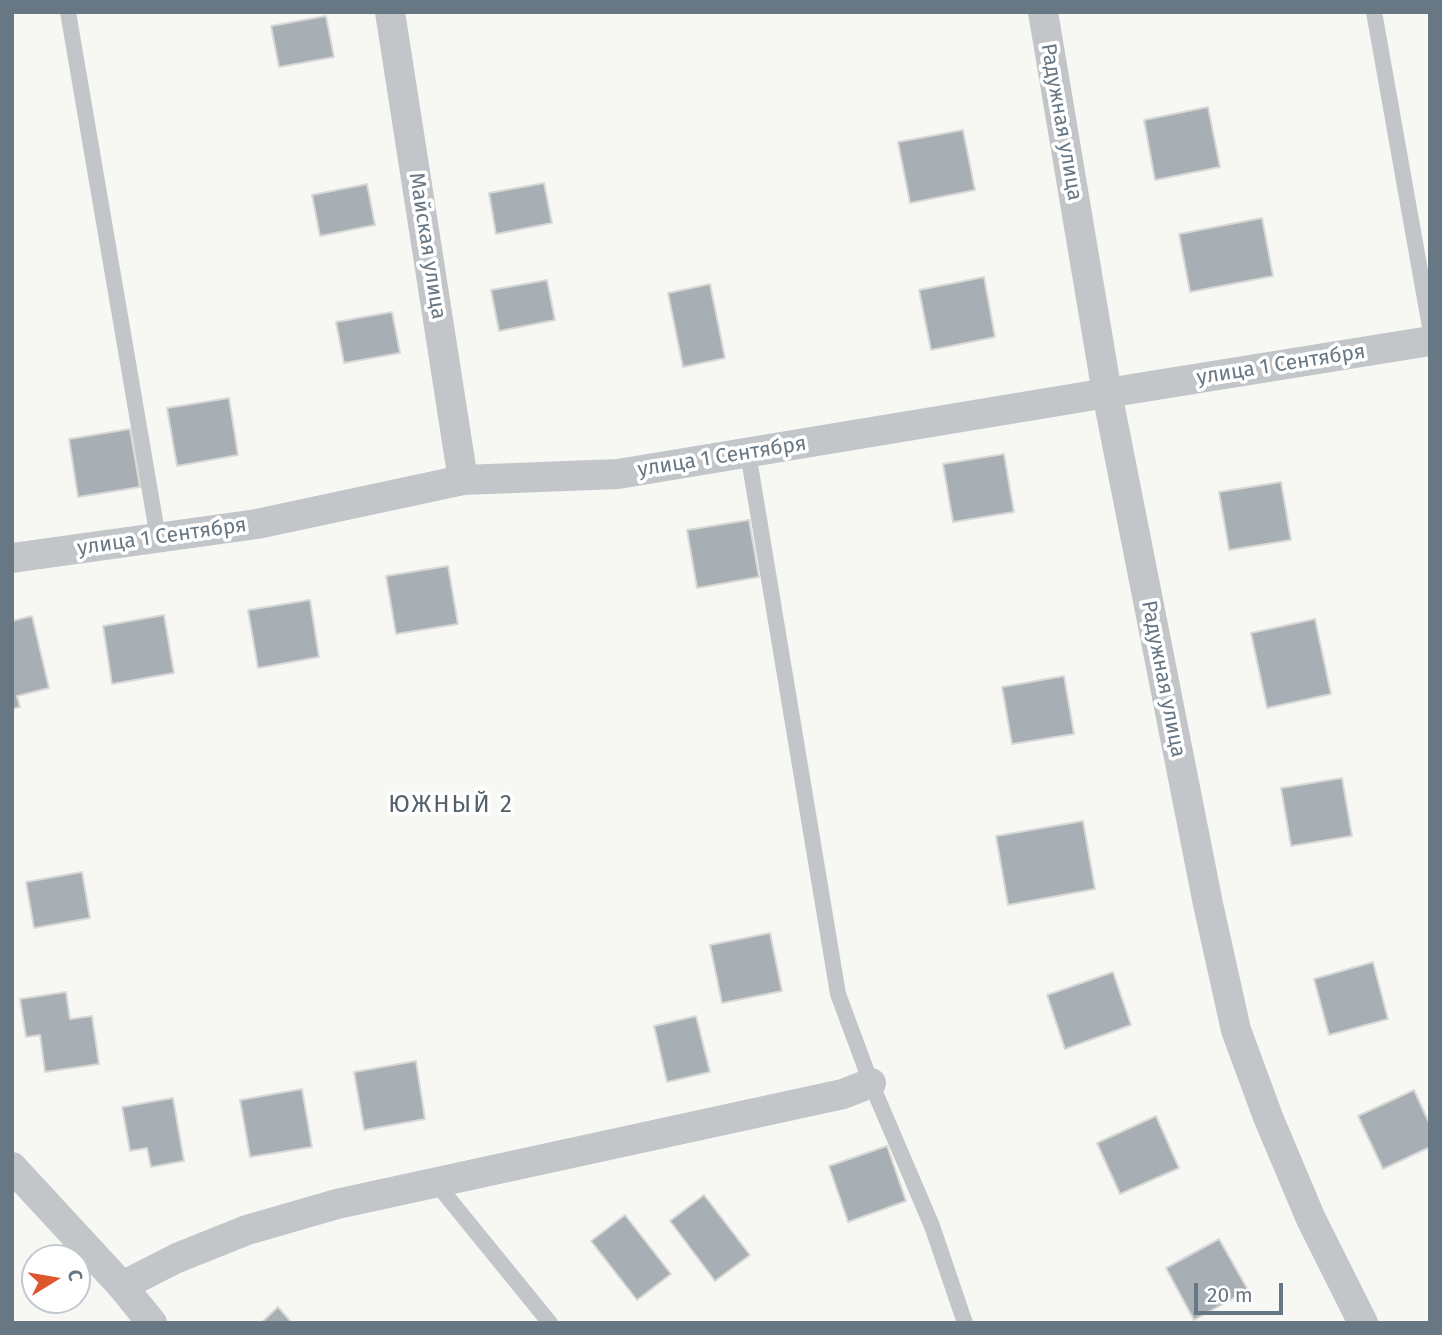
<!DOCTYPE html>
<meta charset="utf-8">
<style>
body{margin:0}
#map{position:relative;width:1442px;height:1335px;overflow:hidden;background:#f7f7f4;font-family:"Fira Sans",sans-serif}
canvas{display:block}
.frame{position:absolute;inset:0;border:14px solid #677784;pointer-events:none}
.north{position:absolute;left:21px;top:1244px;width:70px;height:70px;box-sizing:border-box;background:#fff;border:2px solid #c2c9ce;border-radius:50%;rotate:79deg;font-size:19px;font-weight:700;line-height:28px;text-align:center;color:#677784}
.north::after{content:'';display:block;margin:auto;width:24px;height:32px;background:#dd572d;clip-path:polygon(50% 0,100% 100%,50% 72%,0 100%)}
.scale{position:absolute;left:1194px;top:1283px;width:89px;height:32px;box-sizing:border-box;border:4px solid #677784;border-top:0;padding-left:9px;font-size:21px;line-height:24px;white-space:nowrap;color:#677784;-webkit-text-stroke:5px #fff;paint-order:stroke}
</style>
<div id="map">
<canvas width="1442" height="1335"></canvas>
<div class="frame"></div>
<div class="north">С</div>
<div class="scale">20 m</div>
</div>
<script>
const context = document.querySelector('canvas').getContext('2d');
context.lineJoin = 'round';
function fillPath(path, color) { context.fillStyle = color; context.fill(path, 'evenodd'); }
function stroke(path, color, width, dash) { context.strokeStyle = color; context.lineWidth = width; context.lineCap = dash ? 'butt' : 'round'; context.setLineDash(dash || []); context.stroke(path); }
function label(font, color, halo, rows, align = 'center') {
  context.font = font + ' "Fira Sans",sans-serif'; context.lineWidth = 7; context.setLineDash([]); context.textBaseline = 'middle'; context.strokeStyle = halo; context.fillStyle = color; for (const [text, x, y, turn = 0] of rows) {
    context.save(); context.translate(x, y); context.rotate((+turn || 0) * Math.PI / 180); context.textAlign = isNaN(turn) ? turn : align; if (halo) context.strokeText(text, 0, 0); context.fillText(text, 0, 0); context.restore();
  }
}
const building = new Path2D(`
 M326,16L334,57L279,67L271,26Z
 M1208,107L1220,167L1155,180L1144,120Z
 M963,130L975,190L910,203L898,142Z
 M544,183L552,223L496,234L489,193Z
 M367,184L375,225L320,236L312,195Z
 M1262,218L1273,276L1190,292L1179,234Z
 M984,277L995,337L931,350L919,290Z
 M547,280L555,320L499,331L491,290Z
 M710,284L725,358L683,367L668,293Z
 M392,312L400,353L344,363L336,322Z
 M229,398L238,455L177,466L167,408Z
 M130,429L140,487L78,497L69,439Z
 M1004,454L1014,512L953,522L943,464Z
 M1281,482L1291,540L1229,550L1219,492Z
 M749,520L759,577L697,588L687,530Z
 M448,566L458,624L396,634L386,576Z
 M310,600L319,657L258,668L248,610Z
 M164,615L174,673L112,684L103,626Z
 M32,616L49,688L17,696L20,707L12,709V621Z
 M1315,619L1331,694L1267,708L1251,633Z
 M1064,676L1074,734L1012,744L1002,687Z
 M1342,778L1352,836L1291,846L1281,788Z
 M1083,821L1095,889L1008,905L996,836Z
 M82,872L90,918L34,928L26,882Z
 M770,933L782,991L722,1003L710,945Z
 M1373,962L1388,1019L1329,1035L1314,979Z
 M1113,972L1131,1025L1065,1049L1047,995Z
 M66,992L70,1019L92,1016L99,1064L45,1072L40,1035L26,1037L20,999Z
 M696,1016L710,1072L667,1082L654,1026Z
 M416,1061L425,1119L364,1130L354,1072Z
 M302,1089L312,1147L250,1157L240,1100Z
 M1414,1090L1430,1125V1147L1383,1169L1358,1116Z
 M173,1098L184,1161L151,1167L147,1148L130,1151L122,1107Z
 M1156,1116L1179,1168L1120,1194L1097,1143Z
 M887,1146L906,1201L848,1222L829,1166Z
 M704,1195L750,1255L715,1281L670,1221Z
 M625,1215L671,1274L637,1300L591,1241Z
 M1219,1239L1248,1290L1194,1320L1166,1268Z
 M278,1307L292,1323H261Z`);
fillPath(building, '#a7afb5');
stroke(building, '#d8d8d6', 2);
stroke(new Path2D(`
 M68,12L158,538
 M1374,12L1430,327
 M748,453L838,994L871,1083L932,1226L965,1323
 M436,1183L550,1323`), '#c2c6c9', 16);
stroke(new Path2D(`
 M390,12L463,480
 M1043,12L1107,393L1208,904L1236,1030L1268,1117L1311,1219L1363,1323
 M12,558L257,524L463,480L618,474L1107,393L1430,341
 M12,1167L122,1286L152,1323
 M122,1286L177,1258L247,1230L337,1204L843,1094L871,1083`), '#c2c6c9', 30);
label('21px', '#677784', '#fff', [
 ["Радужная улица",1061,122,80],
 ["Майская улица",427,246,81],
 ["улица 1 Сентября",1281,365,-9],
 ["улица 1 Сентября",722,457,-9],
 ["улица 1 Сентября",162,537,-8],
 ["Радужная улица",1163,679,79]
]);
context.letterSpacing = '2px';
label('24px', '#546069', '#fff', [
 ["ЮЖНЫЙ 2",451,805]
]);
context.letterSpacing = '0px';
</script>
